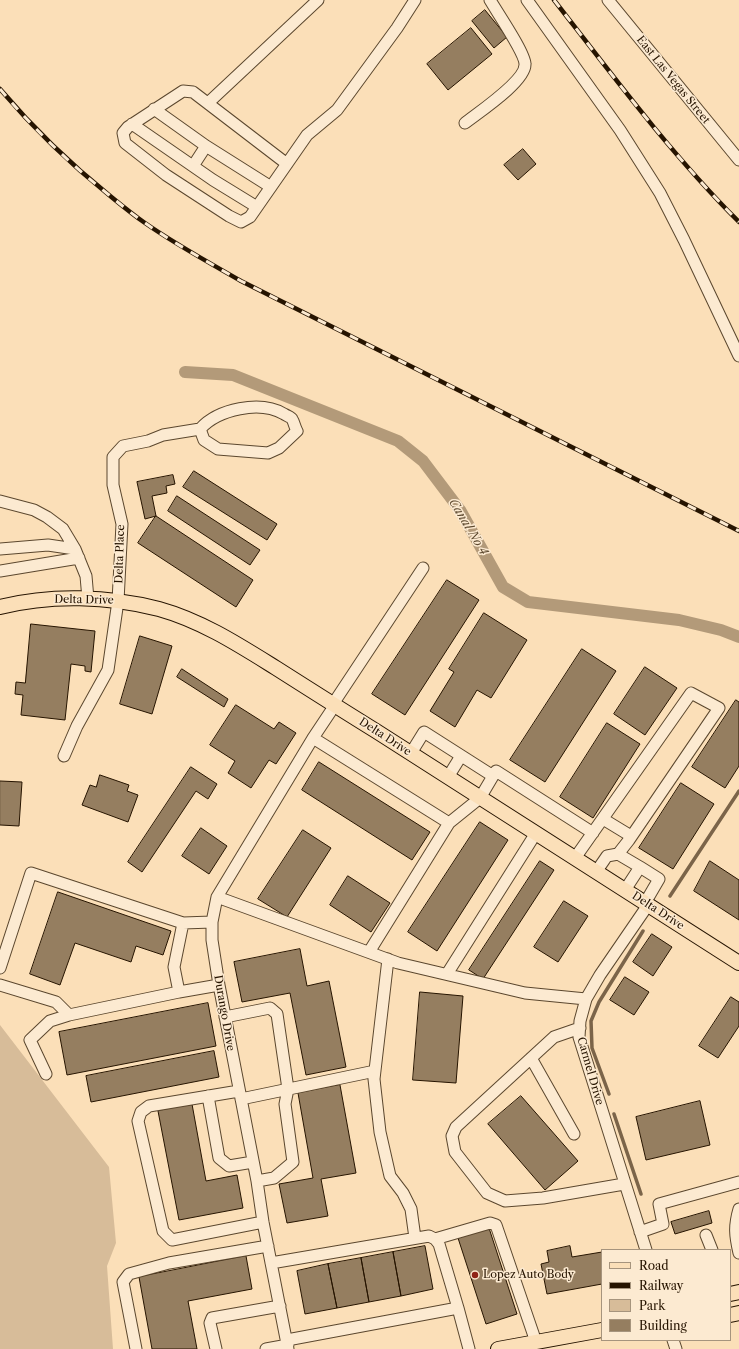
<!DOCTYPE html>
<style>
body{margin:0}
#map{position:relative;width:739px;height:1349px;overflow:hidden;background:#fbdfb8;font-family:"Libre Caslon Text",serif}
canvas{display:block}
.legend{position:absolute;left:601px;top:1249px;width:130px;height:92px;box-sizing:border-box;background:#fcead1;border:1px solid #a6947d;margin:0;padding:5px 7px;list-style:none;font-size:12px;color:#261400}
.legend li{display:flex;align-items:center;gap:8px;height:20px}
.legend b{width:20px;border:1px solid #a6947d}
</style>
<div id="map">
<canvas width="739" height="1349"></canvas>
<ul class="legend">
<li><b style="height:5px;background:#fbdfb8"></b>Road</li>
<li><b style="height:5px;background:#261400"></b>Railway</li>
<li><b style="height:11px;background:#d7bc99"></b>Park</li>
<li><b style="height:11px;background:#957e60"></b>Building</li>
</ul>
</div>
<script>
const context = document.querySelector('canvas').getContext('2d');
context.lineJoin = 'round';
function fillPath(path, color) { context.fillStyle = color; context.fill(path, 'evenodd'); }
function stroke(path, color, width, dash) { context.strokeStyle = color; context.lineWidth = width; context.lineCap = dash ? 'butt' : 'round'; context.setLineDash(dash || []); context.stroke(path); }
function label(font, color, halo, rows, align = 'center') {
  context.font = font + ' "Libre Caslon Text",serif'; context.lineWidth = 3; context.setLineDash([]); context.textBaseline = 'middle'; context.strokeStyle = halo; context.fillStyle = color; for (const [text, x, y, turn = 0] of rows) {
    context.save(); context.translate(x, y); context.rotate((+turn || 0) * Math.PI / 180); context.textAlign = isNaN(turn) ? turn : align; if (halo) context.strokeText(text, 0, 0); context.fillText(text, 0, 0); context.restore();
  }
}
fillPath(new Path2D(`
 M0,1025L109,1167L116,1243L107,1266L113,1349H0Z`), '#d7bc99');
stroke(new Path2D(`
 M670,896L739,791
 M609,1094L592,1048L591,1021L599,1002L643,931
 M614,1114L641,1194`), '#7b6449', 3.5);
stroke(new Path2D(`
 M185,372L233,375L398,441L423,461L460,510L503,587L528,602L679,620L721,630L739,637`), '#b39a79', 12);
const building = new Path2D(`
 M485,10L507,37L494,48L472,21Z
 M471,28L492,54L448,90L427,64Z
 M523,149L536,164L518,180L504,165Z
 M194,471L277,524L267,540L183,487Z
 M173,475L175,484L166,486L167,493L152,496L156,516L145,519L137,482Z
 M177,496L260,550L250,565L168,511Z
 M156,516L253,580L236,607L138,543Z
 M447,580L479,600L405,715L372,694Z
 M484,613L527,640L491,698L477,690L455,727L430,711L454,672L449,669Z
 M31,624L95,631L91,672L85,671V666L71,664L65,720L21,715L23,695L15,694L16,682L25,683Z
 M140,636L172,646L152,714L120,704Z
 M582,649L616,671L545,782L510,760Z
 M645,667L677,688L645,735L614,714Z
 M182,669L228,699L224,707L177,677Z
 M736,700L739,702V766L725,788L692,767Z
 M236,705L274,729L279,722L296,733L276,764L269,760L251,788L228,773L235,761L210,745Z
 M607,723L640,744L593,818L560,797Z
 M319,762L430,832L412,860L302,790Z
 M191,767L217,784L208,799L196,791L142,872L128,862Z
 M100,775L129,785L127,791L138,795L128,822L82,805L90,785L96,787Z
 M0,781L22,782L19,826L0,825Z
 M681,783L714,804L673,869L639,848Z
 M480,822L508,840L437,951L408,932Z
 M201,828L227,846L209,874L182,856Z
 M303,830L331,848L287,917L258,899Z
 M540,861L554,870L483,979L469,970Z
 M710,861L739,880V920L694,891Z
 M348,876L390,903L371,932L330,905Z
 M58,892L171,931L163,955L136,946L131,962L75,943L60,985L30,974Z
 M564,901L588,916L558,962L534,947Z
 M652,934L672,947L653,976L633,962Z
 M300,949L307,986L329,981L346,1067L306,1075L290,993L242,1002L234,962Z
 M625,977L649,992L634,1015L610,1000Z
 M420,992L463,996L456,1083L413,1080Z
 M731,997L739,1002V1026L718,1058L699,1046Z
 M208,1003L216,1046L67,1075L59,1032Z
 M214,1051L219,1077L91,1102L86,1076Z
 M340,1085L356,1173L321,1179L328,1216L287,1223L279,1184L313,1178L298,1093Z
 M521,1096L578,1161L545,1190L488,1124Z
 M700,1101L710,1145L646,1160L636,1117Z
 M192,1104L206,1181L237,1175L243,1208L179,1220L158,1111Z
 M709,1211L712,1223L675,1234L671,1222Z
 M489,1228L517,1314L486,1324L458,1238Z
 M425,1246L433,1289L401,1296L393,1252Z
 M570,1246L572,1257L602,1252V1284L547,1294L541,1264L549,1262L547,1251Z
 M393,1252L401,1296L369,1302L361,1258Z
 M246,1256L252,1289L188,1301L197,1349H152L139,1277Z
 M361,1258L369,1302L337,1308L328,1264Z
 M328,1264L337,1308L305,1314L297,1271Z`);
fillPath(building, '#957e60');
stroke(building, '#261400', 1);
const minor = new Path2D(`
 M527,0L620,130L660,193L684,240L739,356
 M608,0L739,160
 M208,103L318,0
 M154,109L206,146L271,187
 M465,123C479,112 526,81 525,64C525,53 497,12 490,0
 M132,124L213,180L257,207
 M287,164L193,92L183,91L128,127L123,133L125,143L166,175L229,216L241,222L250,217L307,135L337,110L397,28L415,0
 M193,166L206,146
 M0,501L34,510L47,517L63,529L75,549L86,576L88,599
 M0,549L48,545L75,549
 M0,571L79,558
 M333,704L423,568
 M313,738L449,823L369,952
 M411,753L424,732L493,776
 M64,756L77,726L108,670L118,601L122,524L113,485V457L123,446L148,441L163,435L200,429C218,409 260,400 284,414C287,416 291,417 292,419C294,422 295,428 297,431L279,448L268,453L218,449L204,440L200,429
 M448,777L461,756
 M603,819L631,836
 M449,823L480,798L496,771L593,833
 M575,858L691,693L719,708L629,840L618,854L640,867
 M596,872L607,856L618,854
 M625,890L640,867L659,879L645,903
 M217,897L398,963L525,993L586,999
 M388,959L374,1079L380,1132L390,1176L403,1193L411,1209L415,1238
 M0,968L31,873L183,923L212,922
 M447,974L536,833
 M0,985L56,1002L69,1015L179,992L219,985
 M179,992L174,967L183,923
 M225,1017L270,1008L277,1014L288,1089L285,1104L293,1162L274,1178L257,1181
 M580,1028L554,1037L456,1127L452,1136L455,1152L487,1193L505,1201L543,1198L624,1184
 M531,1058L574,1134
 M46,1074L30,1040L50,1021L69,1015
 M239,1091L149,1106L141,1112L138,1121L163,1231L172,1240L263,1222
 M208,1096L219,1158L229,1166L253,1162
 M241,1099L375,1071
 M739,1209C734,1226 735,1236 739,1253
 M640,1232L663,1224L659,1204L739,1182
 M706,1235L712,1250
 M435,1239L490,1223L496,1225L536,1342
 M646,1250L579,1037L580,1021L586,999L600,975L648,905
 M271,1263L429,1236L435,1239L439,1244L458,1308
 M287,1340L458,1308L469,1349
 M673,1340L676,1349
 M136,1349L123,1282L129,1274L169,1263L268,1246
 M216,1349L210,1323L212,1318L280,1306
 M266,1349L288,1345
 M288,1349L263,1222L257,1181L219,985L212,940V922L217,897L313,738L335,705`);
const major = new Path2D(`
 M0,607C51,594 109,596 159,609C202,621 239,645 276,668C309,689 342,710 376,731C497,808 618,885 739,963
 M730,1294L739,1292
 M730,1315L739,1313
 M498,1349L602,1330`);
stroke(minor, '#5b472e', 13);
stroke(major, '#261400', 16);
stroke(minor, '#fcead1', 11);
stroke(major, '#fbdfb8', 14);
const rail = new Path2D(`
 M554,0C613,76 671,154 739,222
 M0,89C34,129 68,162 109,195C120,204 132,214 145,223C175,244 208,262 241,281L739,531`);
stroke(rail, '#261400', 4.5);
stroke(rail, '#fcead1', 3, [9]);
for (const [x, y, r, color] of [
 [475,1275,4,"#8f2418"]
]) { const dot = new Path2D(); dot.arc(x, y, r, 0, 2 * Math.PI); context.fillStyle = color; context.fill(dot); stroke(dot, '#fcead1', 1.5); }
label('11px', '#261400', '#fcead1', [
 ["East Las Vegas Street",673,80,51],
 ["Delta Place",120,554,-88],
 ["Delta Drive",84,600,1],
 ["Delta Drive",385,737,33],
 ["Delta Drive",658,911,33],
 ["Durango Drive",224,1013,80],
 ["Carmel Drive",590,1071,74]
]);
label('11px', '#261400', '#fcead1', [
 ["Lopez Auto Body",483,1275]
], 'left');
label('italic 12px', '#5e4a30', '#fcead1', [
 ["Canal No 4",468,527,59]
]);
</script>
